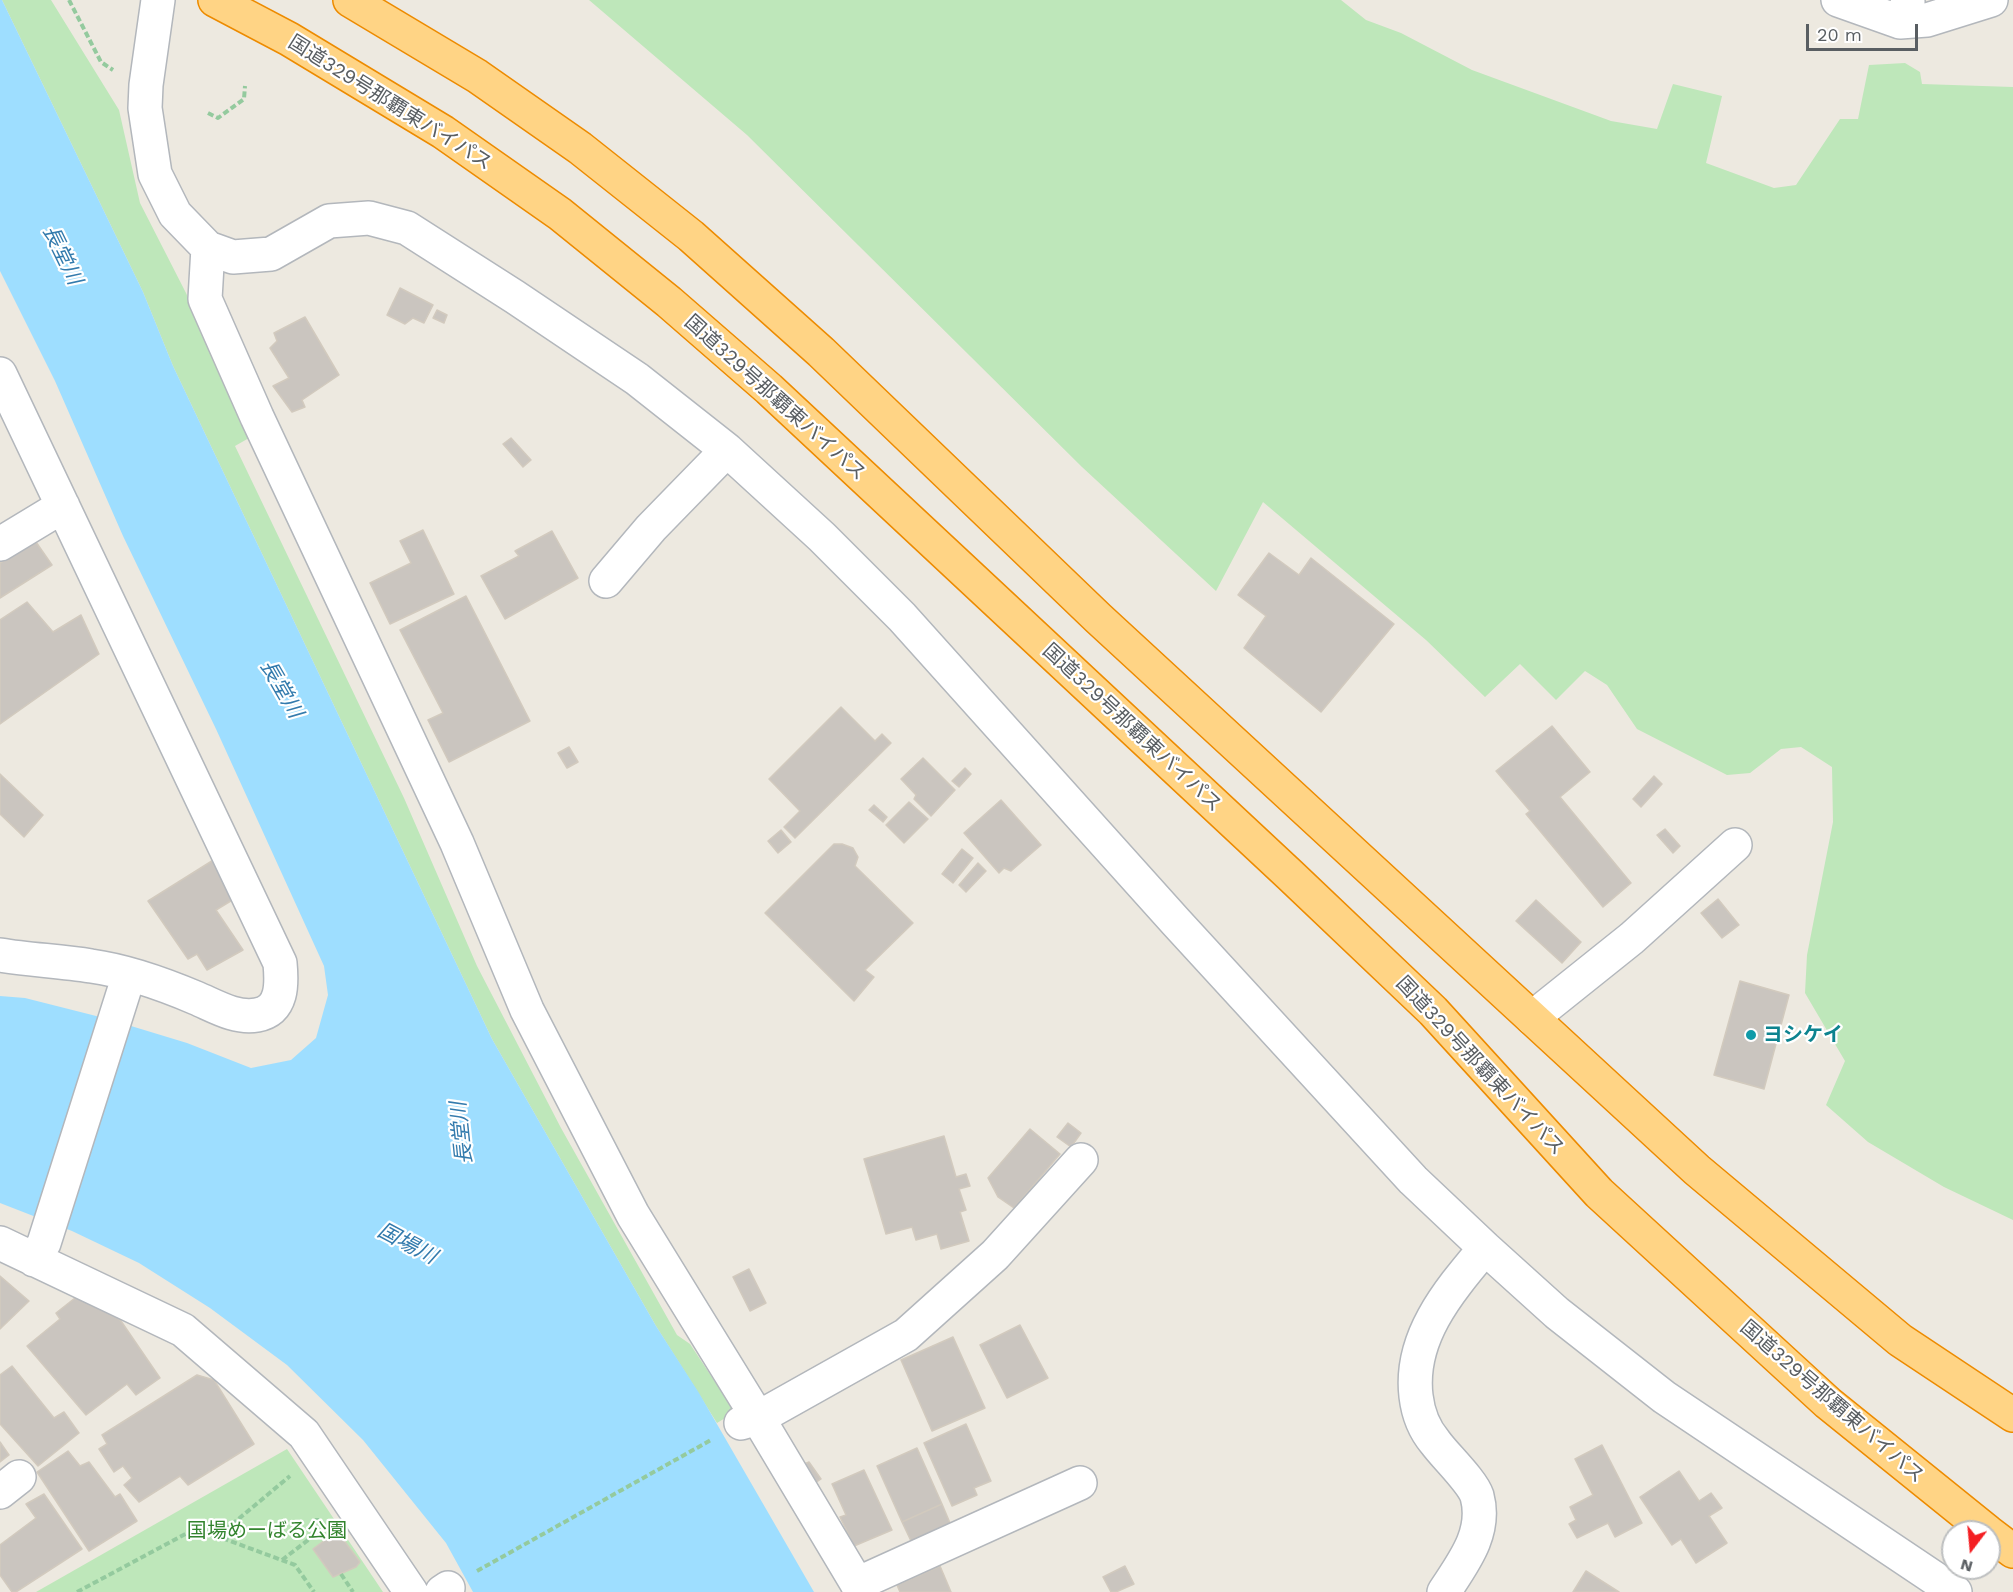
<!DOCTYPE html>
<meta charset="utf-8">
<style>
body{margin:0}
#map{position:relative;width:2013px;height:1592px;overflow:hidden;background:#ede9e0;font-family:"Work Sans",sans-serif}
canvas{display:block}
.north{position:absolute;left:1941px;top:1520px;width:60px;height:60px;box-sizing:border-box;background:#fff;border:2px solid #bdbfc0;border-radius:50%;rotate:196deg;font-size:16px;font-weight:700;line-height:24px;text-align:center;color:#595e62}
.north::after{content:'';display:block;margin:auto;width:21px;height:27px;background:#f41f23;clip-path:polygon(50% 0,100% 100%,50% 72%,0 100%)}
.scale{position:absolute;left:1806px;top:24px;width:112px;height:27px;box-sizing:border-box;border:3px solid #595e62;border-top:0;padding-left:8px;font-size:18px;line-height:21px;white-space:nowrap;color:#595e62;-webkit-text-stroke:4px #fff;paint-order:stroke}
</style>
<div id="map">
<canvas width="2013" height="1592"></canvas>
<div class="north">N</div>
<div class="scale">20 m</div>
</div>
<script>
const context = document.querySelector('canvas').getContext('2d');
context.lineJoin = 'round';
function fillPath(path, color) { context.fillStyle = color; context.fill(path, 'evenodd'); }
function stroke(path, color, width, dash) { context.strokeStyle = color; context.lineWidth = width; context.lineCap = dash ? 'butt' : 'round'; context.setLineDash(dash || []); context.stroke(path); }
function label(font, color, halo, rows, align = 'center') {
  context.font = font + ' "Work Sans","Noto Sans JP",sans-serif'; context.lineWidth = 4.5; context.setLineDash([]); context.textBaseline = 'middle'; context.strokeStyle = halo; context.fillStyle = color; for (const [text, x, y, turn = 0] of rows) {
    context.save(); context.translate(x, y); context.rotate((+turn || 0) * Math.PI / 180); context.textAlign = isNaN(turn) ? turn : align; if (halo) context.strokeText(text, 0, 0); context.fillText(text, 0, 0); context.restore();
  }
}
fillPath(new Path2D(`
 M2,0H51L119,110L140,203L186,293L249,438L235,446L404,798L477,966L561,1128L677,1335L690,1344L735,1412L717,1423L656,1326L492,1039L173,366L143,292Z
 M589,0H1341L1366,20L1401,33L1472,70L1611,121L1657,129L1673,84L1722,96L1706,163L1774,188L1796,185L1840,119H1858L1869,65L1905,63L1920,72L1922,84L2013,87V1220L1944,1187L1868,1142L1826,1105L1845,1061L1805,993L1807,955L1833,822L1832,767L1801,747L1781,749L1750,773L1727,775L1637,729L1607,685L1585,671L1556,700L1520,664L1485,697L1426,640L1263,502L1216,591L1082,467L747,135Z
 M287,1449L383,1592H36Z`), '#bee7ba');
fillPath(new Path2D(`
 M0,0H2L143,292L173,366L492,1039L656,1326L699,1393L814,1592H473L446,1543L363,1440L287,1365L210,1308L139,1263L72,1231L0,1203V996L25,998L108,1019L187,1043L251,1068L291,1060L316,1038L328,995L324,966L216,729L123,536L55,381L0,271Z`), '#9edeff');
const building = new Path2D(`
 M400,288L433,305L424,323L413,318L405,324L387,315Z
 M437,310L447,315L444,323L433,318Z
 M305,317L339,375L302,400L305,407L292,412L273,386L289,378L270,348L277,341L274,333Z
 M511,438L531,460L523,467L503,444Z
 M423,530L454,594L390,624L370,583L411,563L400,541Z
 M552,531L578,578L505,619L481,576L519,556L515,551Z
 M36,542L52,565L0,598V563Z
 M1269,553L1299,575L1311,558L1394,624L1321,712L1244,648L1266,616L1238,595Z
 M466,596L530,721L449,762L428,720L443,713L400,630Z
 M27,602L53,632L81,615L99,654L0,724V620Z
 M841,707L875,741L882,734L891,743L795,838L784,827L800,811L769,779Z
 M1552,726L1590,772L1560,797L1631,883L1603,907L1526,814L1530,811L1496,771Z
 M569,747L578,762L567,768L558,753Z
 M923,758L955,790L931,816L914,799L916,795L901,779Z
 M965,768L971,774L959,787L952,781Z
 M0,774L43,815L24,837L0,814Z
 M1654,776L1662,784L1641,807L1633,799Z
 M1001,800L1041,845L1011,871L1004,868L999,873L964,833Z
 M909,802L928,819L904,843L886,825Z
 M874,805L887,817L883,822L869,810Z
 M1665,829L1680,846L1673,853L1657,835Z
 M781,830L791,842L778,853L768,841Z
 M834,844H842L853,848L858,857L855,866L913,923L865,970L874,977L854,1001L765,913Z
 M962,849L973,858L953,883L942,874Z
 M215,859L234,899L216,910L243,950L207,970L197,954L188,959L148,901Z
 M978,863L986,871L966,892L959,885Z
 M1718,899L1739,925L1722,938L1701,913Z
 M1536,900L1581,942L1562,963L1516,921Z
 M1740,981L1789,995L1764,1089L1714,1075Z
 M1068,1123L1081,1133L1071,1147L1057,1137Z
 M1030,1129L1060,1154L1014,1208L998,1197L988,1178Z
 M944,1136L956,1177L966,1174L970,1186L959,1189L966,1210L960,1212L969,1241L941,1249L937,1234L916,1240L912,1227L886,1234L864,1159Z
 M749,1269L766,1303L750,1311L733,1277Z
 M0,1276L29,1301L0,1329Z
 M80,1294L89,1296L99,1309L106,1306L121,1321L160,1378L136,1395L127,1384L86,1415L27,1346L60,1319L56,1313Z
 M1020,1325L1048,1378L1007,1398L980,1345Z
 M953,1337L985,1408L932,1431L901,1360Z
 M12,1366L54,1418L64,1412L79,1433L38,1466L0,1424V1375Z
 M197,1375L214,1380L254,1444L188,1485L180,1476L139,1502L124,1485L132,1478L123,1466L114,1472L99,1449L107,1444L102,1435Z
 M966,1424L991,1481L974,1488L977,1495L952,1506L924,1443Z
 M0,1442L9,1455L0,1462Z
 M1602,1445L1642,1523L1615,1537L1608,1523L1577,1538L1569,1524L1576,1520L1570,1507L1593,1495L1575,1459Z
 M917,1448L942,1504L902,1522L877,1466Z
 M68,1451L80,1466L89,1462L115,1497L120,1494L137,1521L89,1551L37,1472Z
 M809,1462L821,1479L815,1483L802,1465Z
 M864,1470L892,1530L854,1546L840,1517L846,1515L832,1484Z
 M1679,1471L1699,1501L1711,1493L1722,1508L1709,1516L1727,1543L1696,1563L1681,1539L1672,1545L1640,1497Z
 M44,1494L82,1549L16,1592H12L0,1575V1545L36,1518L26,1504Z
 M942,1504L950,1523L911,1541L902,1522Z
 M337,1531L360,1562L356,1567L333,1577L313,1549Z
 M940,1566L951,1592H900L897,1585Z
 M1125,1566L1134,1584L1116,1592H1111L1103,1577Z
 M1586,1571L1619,1592H1573Z`);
fillPath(building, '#cac5bf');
stroke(building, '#d2cabe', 1.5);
const minor = new Path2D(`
 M158,0L146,85L145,108L155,174L175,214L208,248L233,257L271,254L329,221L369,218L407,228L515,297L637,379L727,450L822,537L902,617L1176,922L1413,1180L1485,1248L1557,1313L1664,1397L1955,1592
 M1838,0L1900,22L1908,2
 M1900,22L1927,20L1991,0
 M208,248L205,299L257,417L457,843L527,1010L633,1215L758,1418L862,1592
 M0,374L280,963C282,984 283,1010 257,1015C236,1019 215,1006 196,998C163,984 127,971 91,966C61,961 30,960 0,955
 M0,544L63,506
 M606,581L651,528L727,450
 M1532,1018L1632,938L1735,845
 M0,1243L183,1330L304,1434L411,1592
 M34,1260L44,1243L129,975
 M741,1423L758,1418L906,1335L995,1255L1081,1160
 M0,1492L19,1477
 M857,1584L1080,1483
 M442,1592L448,1588
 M1444,1592C1463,1563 1487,1533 1477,1496C1472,1481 1445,1456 1435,1442C1424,1429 1418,1413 1416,1396C1409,1337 1449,1291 1485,1248`);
const highway = new Path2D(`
 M215,0L289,39L443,132L560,214L669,302L769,389L1290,875L1433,1011L1599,1193L1828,1403L1988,1532
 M350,0L477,76L580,148L691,236L821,352L1098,618L1697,1170L1900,1340L2013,1415
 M1989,1533L2013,1551`);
stroke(minor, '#b3b7bc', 36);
stroke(highway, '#ed8b00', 36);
stroke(new Path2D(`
 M69,0L101,62L113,70
 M208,113L218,118L244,99L245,86
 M218,1536L290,1476
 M282,1560L316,1534L317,1518
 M477,1571L711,1440
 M341,1574L353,1592
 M77,1592L189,1532L203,1531L295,1565L314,1592`), '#94ca9e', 4, [6, 3]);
stroke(minor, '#fff', 33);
stroke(highway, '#ffd485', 33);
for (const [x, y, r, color] of [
 [1751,1035,6,"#0f9aa8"]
]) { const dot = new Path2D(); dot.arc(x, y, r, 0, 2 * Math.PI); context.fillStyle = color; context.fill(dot); stroke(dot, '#fff', 2); }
label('20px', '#595e62', '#fff', [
 ["国道329号那覇東バイパス",390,103,32],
 ["国道329号那覇東バイパス",775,398,42],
 ["国道329号那覇東バイパス",1132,728,43],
 ["国道329号那覇東バイパス",1480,1066,47],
 ["国道329号那覇東バイパス",1832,1402,41]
]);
label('bold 20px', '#0d838f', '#fff', [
 ["ヨシケイ",1763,1035]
], 'left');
label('20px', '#33842e', '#fff', [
 ["国場めーばる公園",267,1531]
]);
label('italic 21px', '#337bad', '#fff', [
 ["長堂川",62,255,64],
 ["長堂川",281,689,60],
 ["長堂川",462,1133,-96],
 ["国場川",407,1244,28]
]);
</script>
